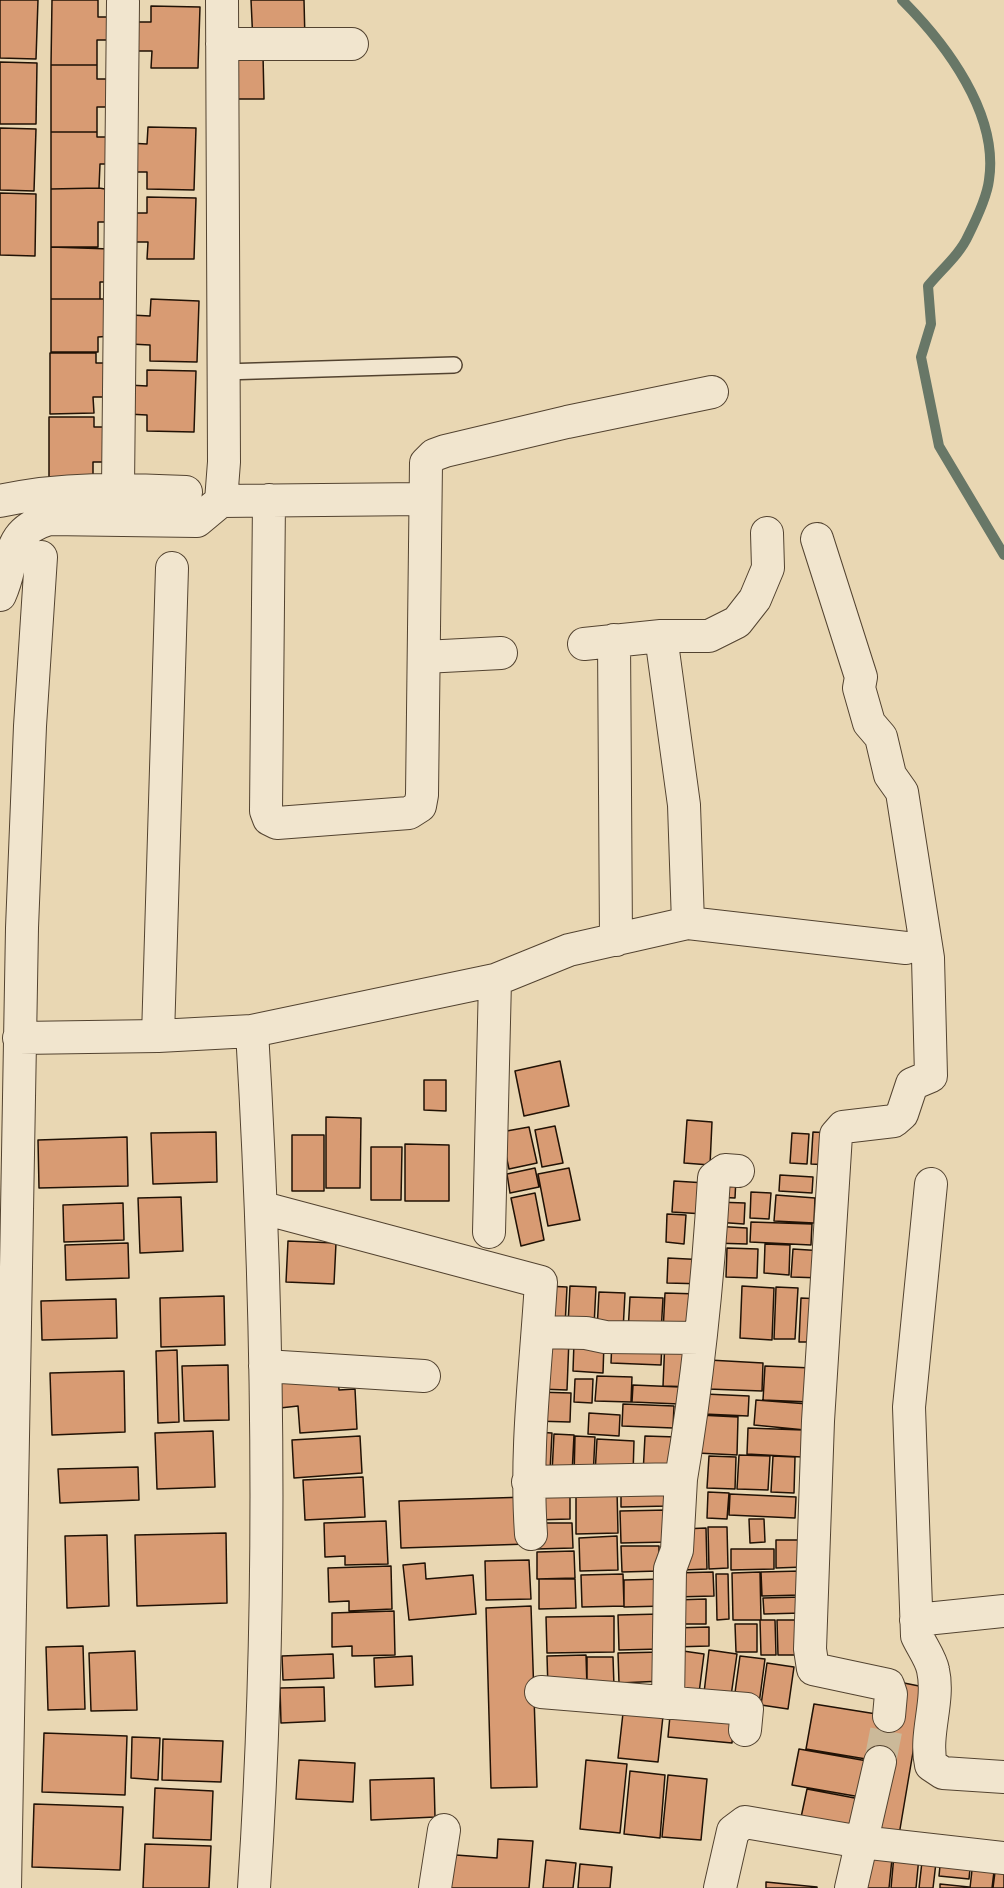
<!DOCTYPE html>
<style>
body{margin:0}
canvas{display:block;background:#e9d7b3}
</style>
<canvas width="1004" height="1888"></canvas>
<script>
const context = document.querySelector('canvas').getContext('2d');
context.lineJoin = 'round';
function stroke(path, color, width, dash) { context.strokeStyle = color; context.lineWidth = width; context.lineCap = dash ? 'butt' : 'round'; context.setLineDash(dash || []); context.stroke(path); }
function fillPath(path, color) { context.fillStyle = color; context.fill(path, 'evenodd'); }
stroke(new Path2D(`
 M902,0C946,44 999,114 989,180C987,197 976,220 968,236C960,254 941,270 928,286L931,324L921,357L939,446L1004,555`), '#687767', 10);
const building = new Path2D(`
 M0,0H38L36,59L0,58Z
 M52,0H98V17H109V40H97V65H51Z
 M251,0H304L305,41L253,43Z
 M151,6L200,7L198,68H151L152,51H131L132,22H151Z
 M263,55L264,99H236V56Z
 M0,62L37,63L36,124H0Z
 M51,65H97V79H109L110,107H97V132H51Z
 M148,127L196,128L194,190L147,189V172H128V143L147,144Z
 M0,128L36,129L34,191L0,190Z
 M51,132H97V137H109V164H100L99,188L51,189Z
 M99,188L111,190V222H98V247H51V189Z
 M0,193L36,194L35,256L0,255Z
 M147,197L196,198L194,259H147L148,242H127L128,213H147Z
 M51,247L110,249V282H100V299H51Z
 M51,299H112V336L98,337V352H51Z
 M151,299L199,301L197,362L150,361V345L130,344L131,315L150,316Z
 M50,353H96V363H108L109,397H93L94,413L50,414Z
 M147,370L196,371L194,432L147,431V415L127,414L128,385L147,386Z
 M49,417H94V427H108V462H93V477H49Z
 M560,1061L569,1106L524,1116L515,1071Z
 M424,1080H446V1111L424,1110Z
 M326,1117L361,1118L360,1188H326Z
 M687,1120L712,1122L710,1165L684,1163Z
 M555,1126L563,1163L542,1167L535,1130Z
 M529,1127L537,1163L509,1169L501,1132Z
 M216,1132L217,1182L153,1184L151,1133Z
 M813,1132L832,1133L830,1165L811,1164Z
 M792,1133L809,1134L807,1164L790,1163Z
 M292,1135H324V1191H292Z
 M127,1137L128,1186L39,1188L38,1140Z
 M405,1144L449,1145V1201H405Z
 M371,1147H402L401,1200H371Z
 M535,1168L539,1187L510,1193L507,1174Z
 M569,1168L580,1220L548,1226L538,1174Z
 M780,1175L813,1177L812,1193L779,1191Z
 M736,1178L735,1198L715,1197Z
 M674,1181L706,1183L704,1214L672,1212Z
 M751,1192L771,1193L769,1219L750,1218Z
 M535,1193L544,1240L521,1246L511,1198Z
 M776,1195L815,1198L814,1223L774,1221Z
 M181,1197L183,1251L140,1253L138,1198Z
 M716,1202L745,1203L744,1224L715,1222Z
 M123,1203L124,1240L64,1242L63,1205Z
 M667,1214L686,1215L684,1244L666,1242Z
 M751,1222L812,1224L811,1245L750,1242Z
 M713,1226L747,1228V1244L712,1243Z
 M288,1241L336,1243L334,1284L286,1282Z
 M128,1243L129,1278L66,1280L65,1245Z
 M765,1244L790,1245L789,1275L764,1273Z
 M727,1248L758,1249L757,1278L726,1277Z
 M793,1249L824,1251L822,1278L791,1277Z
 M668,1258L707,1260L706,1284L667,1283Z
 M546,1286L567,1287L565,1326H544Z
 M570,1286L596,1287L594,1326L568,1325Z
 M742,1286L774,1288L772,1340L740,1338Z
 M776,1287L798,1288L795,1339H774Z
 M599,1292L625,1293L623,1331L597,1330Z
 M665,1293L699,1294L697,1333L663,1332Z
 M224,1296L225,1345L161,1347L160,1298Z
 M630,1297L663,1298L661,1333L628,1332Z
 M801,1298L822,1299L820,1342H799Z
 M116,1299L117,1338L42,1340L41,1301Z
 M542,1337L569,1339L567,1390L539,1389Z
 M665,1339L697,1341L695,1387L663,1386Z
 M612,1340L662,1342L661,1365L611,1363Z
 M574,1342L604,1343L603,1373L573,1371Z
 M177,1350L179,1422L158,1423L156,1351Z
 M709,1360L763,1363L762,1391L708,1389Z
 M228,1365L229,1420L184,1421L182,1366Z
 M765,1366L812,1368L810,1402L763,1400Z
 M124,1371L125,1432L52,1435L50,1373Z
 M597,1376L632,1377L631,1402L595,1401Z
 M338,1378L339,1390L355,1389L357,1429L300,1433L298,1406L280,1408L279,1382Z
 M575,1379H593L592,1403L574,1402Z
 M633,1385L680,1387L679,1404L632,1402Z
 M536,1392L571,1393L570,1422L534,1421Z
 M705,1394L749,1396L748,1416L704,1414Z
 M756,1400L808,1404L805,1430L754,1425Z
 M623,1404L674,1406L673,1428L622,1426Z
 M589,1413L620,1415L619,1436L588,1434Z
 M699,1415L738,1417L737,1455L697,1453Z
 M748,1428L803,1430L802,1457L747,1454Z
 M213,1431L215,1487L157,1489L155,1433Z
 M535,1432L552,1433L550,1471L534,1470Z
 M554,1434L574,1435L572,1474L552,1473Z
 M360,1436L362,1473L294,1478L292,1440Z
 M575,1436L595,1437L593,1478L574,1477Z
 M645,1436L677,1437L675,1475L643,1474Z
 M597,1439L634,1441L633,1475L595,1474Z
 M739,1455L770,1456L768,1490L737,1489Z
 M709,1456L736,1457L735,1489L707,1488Z
 M773,1456L795,1457L794,1493L771,1492Z
 M138,1467L139,1500L60,1503L58,1469Z
 M363,1477L365,1517L305,1520L303,1480Z
 M668,1483L669,1506L621,1507V1485Z
 M617,1490L618,1533L576,1534V1491Z
 M570,1492V1519L534,1520V1493Z
 M708,1492L729,1493L727,1519L707,1518Z
 M730,1494L796,1497L795,1518L729,1515Z
 M527,1497L528,1544L401,1548L399,1501Z
 M668,1510V1542L621,1543L620,1511Z
 M749,1519H764L765,1542L750,1543Z
 M386,1521L388,1564L345,1565V1556L325,1557L324,1523Z
 M535,1523H572L573,1548L536,1549Z
 M708,1527H727L728,1568L709,1569Z
 M706,1528L707,1569L683,1570L682,1529Z
 M226,1533L227,1603L137,1606L135,1535Z
 M107,1535L109,1606L67,1608L65,1536Z
 M617,1536L618,1570L580,1571L579,1538Z
 M776,1540H803L804,1567L776,1568Z
 M621,1546H659V1571L622,1572Z
 M731,1549H774V1569L731,1570Z
 M574,1551L575,1578L537,1579V1552Z
 M529,1560L531,1599L486,1600L485,1561Z
 M425,1563L426,1579L473,1575L476,1614L409,1620L403,1565Z
 M391,1566L392,1609L349,1611V1601L329,1602L328,1568Z
 M801,1571V1595L762,1596L761,1572Z
 M713,1572L714,1596L674,1597L673,1573Z
 M760,1572L761,1620H733L732,1573Z
 M623,1574L624,1606L582,1607L581,1575Z
 M716,1574H728L729,1619L717,1620Z
 M539,1579H575L576,1608L539,1609Z
 M664,1579L665,1606L624,1607V1580Z
 M802,1597V1613L764,1614L763,1598Z
 M706,1599V1624H675L674,1600Z
 M531,1606L537,1787L491,1788L486,1608Z
 M394,1611L395,1655L352,1656V1646L332,1647V1613Z
 M661,1614V1649L619,1650L618,1615Z
 M614,1616V1652L547,1653L546,1617Z
 M760,1620H775L776,1655H761Z
 M777,1620H800V1655H778Z
 M735,1624H757V1652H736Z
 M709,1627V1646L673,1647L672,1628Z
 M83,1646L85,1709L48,1710L46,1647Z
 M676,1650L704,1654L699,1693L670,1690Z
 M709,1650L737,1654L731,1696L704,1693Z
 M135,1651L137,1710L91,1711L89,1653Z
 M662,1652L663,1681L619,1683L618,1653Z
 M333,1654L334,1678L283,1680L282,1656Z
 M586,1655L587,1687L548,1689L547,1656Z
 M412,1656L413,1685L375,1687L374,1658Z
 M740,1656L765,1659L759,1704L734,1700Z
 M587,1657H613L614,1687L587,1688Z
 M767,1663L794,1667L788,1709L761,1705Z
 M904,1683L924,1687L899,1835L878,1831L890,1763L806,1749L814,1704L889,1716Z
 M324,1687L325,1721L281,1723L280,1688Z
 M624,1704L664,1707L658,1762L618,1758Z
 M671,1705L735,1711L732,1743L668,1737Z
 M44,1733L127,1736L125,1795L42,1792Z
 M132,1737L160,1738L158,1780L131,1778Z
 M163,1739L223,1741L221,1782L162,1780Z
 M799,1749L873,1762L866,1798L792,1785Z
 M299,1760L355,1763L353,1802L296,1799Z
 M586,1760L627,1764L620,1833L580,1829Z
 M630,1771L665,1775L660,1838L624,1834Z
 M668,1775L707,1779L701,1840L662,1837Z
 M434,1778L435,1817L371,1820L370,1780Z
 M155,1788L213,1791L211,1840L153,1838Z
 M807,1789L860,1799L853,1837L799,1827Z
 M34,1804L123,1807L120,1870L32,1867Z
 M498,1839L533,1841L529,1888H440L442,1854L497,1858Z
 M145,1844L211,1846L209,1888H143Z
 M863,1846L893,1849L889,1888H859Z
 M923,1853L937,1854L933,1888H919Z
 M894,1855L919,1857L916,1888H891Z
 M941,1855L971,1858L969,1879L939,1876Z
 M546,1860L576,1863L573,1888H543Z
 M973,1861L995,1863L992,1888H970Z
 M580,1864L612,1867L610,1888H578Z
 M996,1864L1004,1865V1888H993Z
 M766,1882L817,1887V1888H766Z
 M940,1884L969,1887V1888H940Z`);
fillPath(building, '#d89b73');
stroke(building, '#211205', 1.5);
stroke(new Path2D(`
 M880,1762L889,1716`), '#cbb999', 32, [32, 16]);
const lane = new Path2D(`
 M223,372L454,365`);
const street = new Path2D(`
 M222,44H352
 M118,488L123,2
 M269,500L266,811L269,819L277,823L409,813L420,806L422,795L426,463L434,455L445,451L567,422L712,392
 M0,501C61,487 124,489 186,492
 M221,501L224,462L222,0
 M817,539L861,677L859,688L869,723L881,737L890,775L902,792L928,958L931,1076L912,1084L902,1114L894,1121L843,1127L836,1135L818,1421L810,1649L813,1669L888,1685L891,1694L889,1716
 M0,595C16,560 4,533 49,519L197,521L221,501L424,499
 M661,636H709L737,622L755,599L768,568L767,533
 M614,640L616,940
 M584,644L661,636L684,805L688,923
 M424,657L501,653
 M252,1031C269,1316 273,1603 254,1888
 M158,1036L172,568
 M19,1038L158,1036L252,1031L495,980L569,950L688,923L906,948
 M931,1184L909,1407L917,1636C922,1647 931,1659 933,1670C940,1701 924,1734 931,1765L943,1773L1004,1777
 M263,1208L541,1282C536,1367 525,1449 531,1534
 M489,1232L495,980
 M538,1332L586,1333L605,1337L700,1338
 M265,1366L424,1376
 M681,1479C698,1379 708,1280 714,1178L725,1170L738,1171
 M528,1482L681,1479L677,1550L670,1569L668,1703
 M916,1620L1004,1611
 M541,1692L747,1709L745,1730
 M5,1888L22,928L30,726L41,557
 M435,1888L444,1830
 M720,1888L733,1831L745,1822L861,1842L1004,1858
 M851,1888L880,1762`);
stroke(lane, '#534330', 18);
stroke(street, '#534330', 34);
stroke(lane, '#f1e5ce', 15);
stroke(street, '#f1e5ce', 32);
</script>
